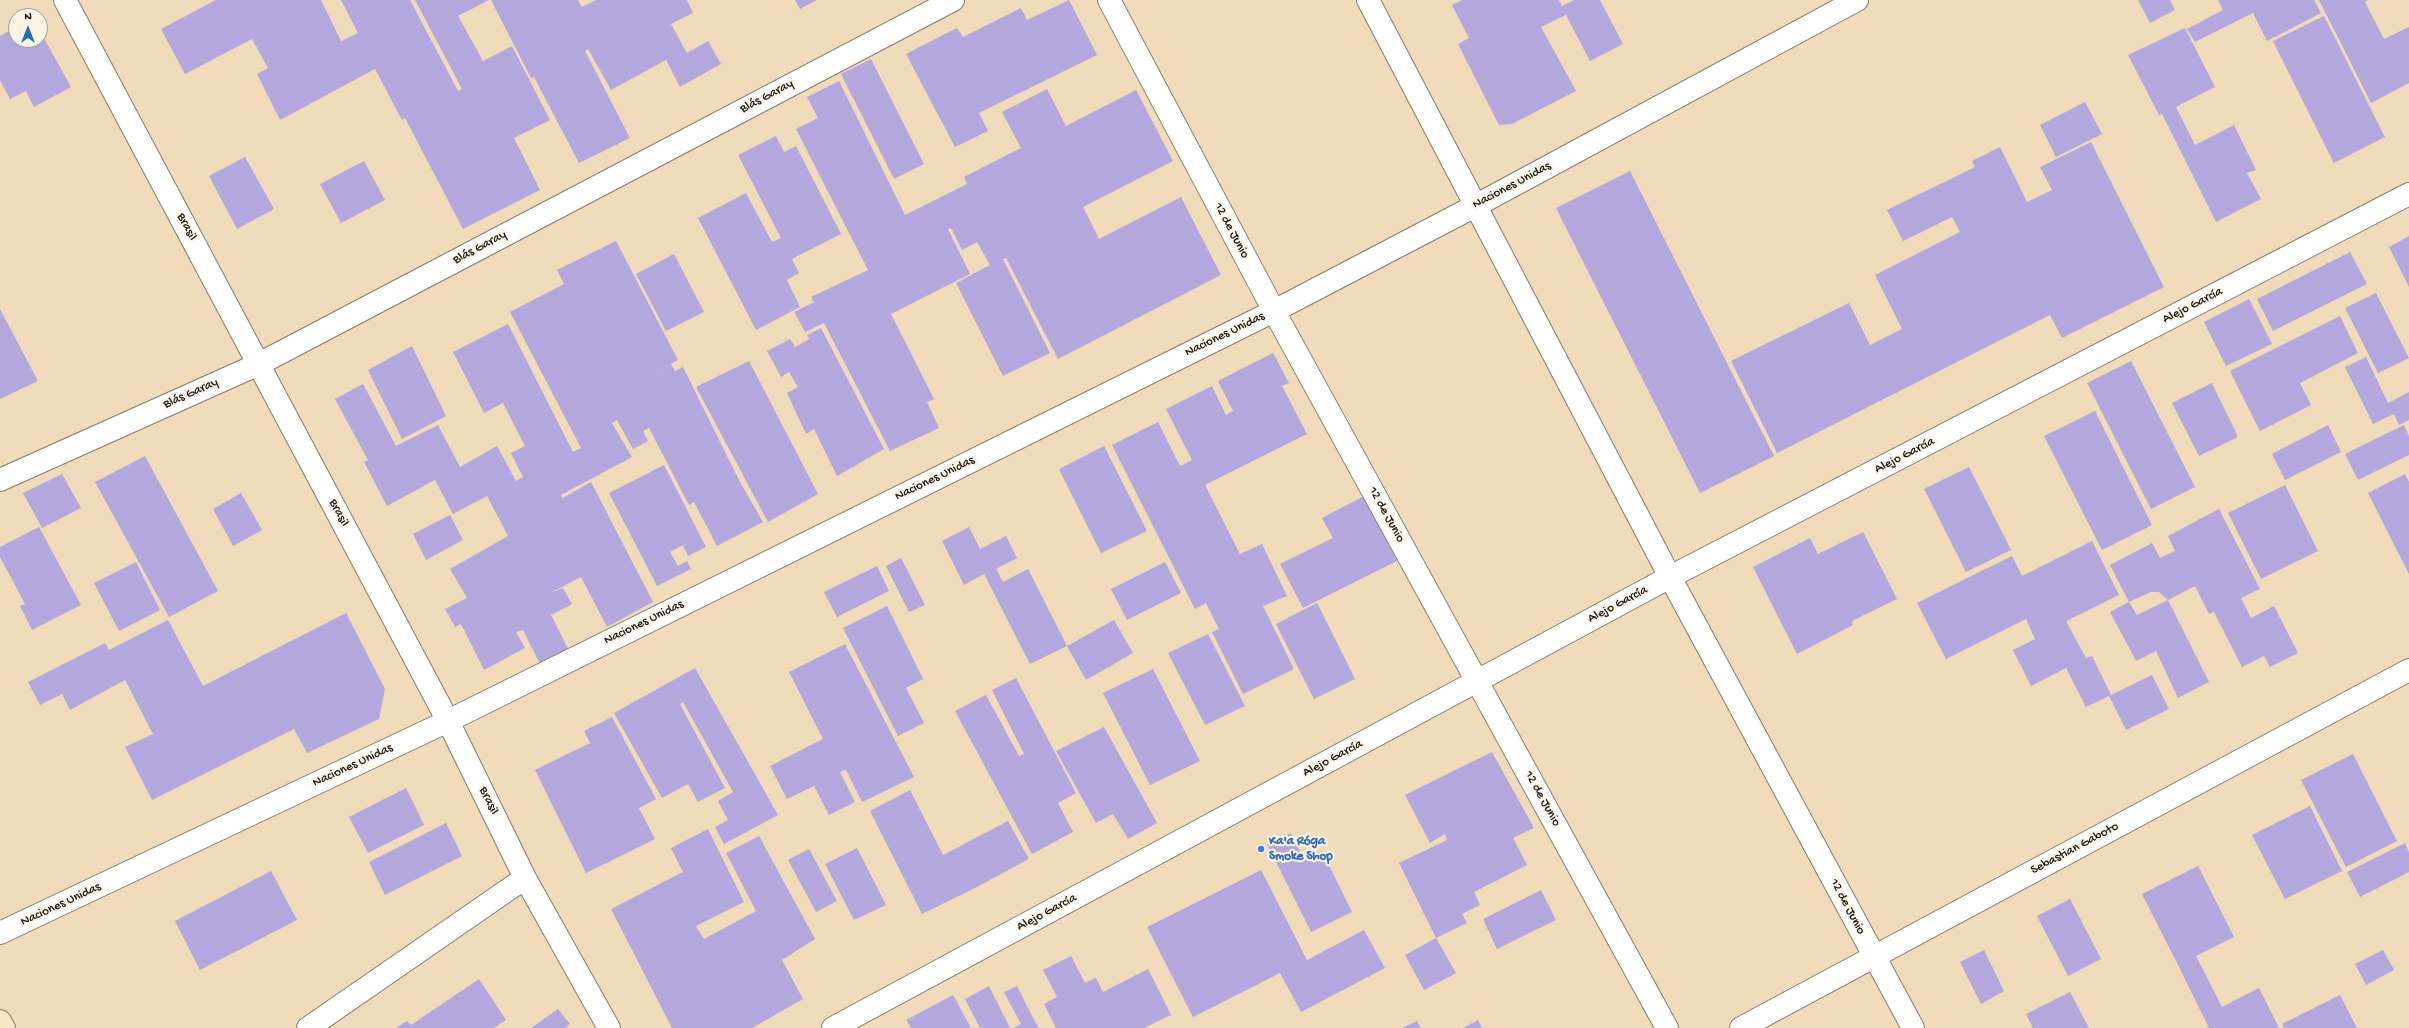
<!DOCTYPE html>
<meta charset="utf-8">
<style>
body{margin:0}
#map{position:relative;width:2409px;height:1028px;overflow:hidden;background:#f0dbba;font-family:"Gochi Hand",sans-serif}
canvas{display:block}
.north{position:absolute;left:8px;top:8px;width:40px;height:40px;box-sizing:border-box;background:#fcf5e5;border:1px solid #a29e95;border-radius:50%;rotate:0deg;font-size:11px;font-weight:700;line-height:16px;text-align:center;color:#1c1c1c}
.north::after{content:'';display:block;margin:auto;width:14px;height:18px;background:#1f6fb2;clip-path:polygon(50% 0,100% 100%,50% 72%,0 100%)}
</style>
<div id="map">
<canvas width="2409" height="1028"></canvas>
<div class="north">N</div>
</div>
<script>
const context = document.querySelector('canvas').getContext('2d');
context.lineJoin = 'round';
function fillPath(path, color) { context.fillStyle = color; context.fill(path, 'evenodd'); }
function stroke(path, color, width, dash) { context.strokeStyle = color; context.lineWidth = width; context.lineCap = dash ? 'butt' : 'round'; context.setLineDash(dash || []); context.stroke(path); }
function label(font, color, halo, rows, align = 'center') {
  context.font = font + ' "Gochi Hand",sans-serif'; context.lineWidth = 4; context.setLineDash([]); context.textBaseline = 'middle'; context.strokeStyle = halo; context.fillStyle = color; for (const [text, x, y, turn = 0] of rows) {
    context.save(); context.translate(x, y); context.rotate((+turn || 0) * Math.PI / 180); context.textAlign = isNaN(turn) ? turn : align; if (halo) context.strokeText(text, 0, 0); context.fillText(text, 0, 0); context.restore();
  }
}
fillPath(new Path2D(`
 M216,0H321L341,41L358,33L341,0H410L458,91L462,89L415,0H489L458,16L483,61L512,46L550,120L514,138L540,190L463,229L405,118L402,120L375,69L280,120L257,74L268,68L252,39L185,74L161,29Z
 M491,0H578L582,7L596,0H687L693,13L671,24L687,53L708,41L721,64L680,87L666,60L611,90L579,33L588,49L585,51L630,138L579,163L534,77L531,78Z
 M795,0H817L800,9Z
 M1069,0L1097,55L979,113L988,131L955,147L906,54L957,28L963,37L1021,8L1027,20Z
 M1462,0H1559L1562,6L1574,0H1600L1623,44L1590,61L1566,15L1541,27L1576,91L1512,124L1499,125L1458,44L1469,38L1452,5Z
 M2138,0H2170L2175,10L2150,23Z
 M2218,0H2314L2321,13L2267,41L2253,13L2195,42L2187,29L2223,10Z
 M2319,0H2368L2365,2L2384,39L2409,27V83L2371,103Z
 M2324,16L2385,137L2334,163L2273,41Z
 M16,27V40H40V31L71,87L34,107L26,91L10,99L0,80V36Z
 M2185,28L2215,87L2176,107L2195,145L2234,125L2256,170L2247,173L2261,199L2216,222L2162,114L2159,115L2128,55Z
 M871,59L924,164L894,179L841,74Z
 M839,81L905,215L967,184L964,177L1021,148L1002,112L1047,89L1066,126L1136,90L1173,161L1083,207L1099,239L1181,197L1221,275L1058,359L1006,258L1003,259L1050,353L1003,376L956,283L990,265L977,242L962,250L951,228L948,229L970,274L891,314L934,399L927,402L939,428L890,451L824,323L805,332L794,312L814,302L811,297L868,270L796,129L818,118L807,97Z
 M2085,102L2102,134L2056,157L2040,125Z
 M776,136L784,152L796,146L841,234L792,259L799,273L787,280L800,307L756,330L698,218L746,193L772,242L781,238L738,155Z
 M2091,142L2164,287L2062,338L2050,315L1777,453L1731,361L1849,303L1870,345L1902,329L1875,275L1960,232L1952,217L1903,241L1887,210L1975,167L1972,161L2000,147L2027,202L2052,190L2040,167Z
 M245,157L274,209L237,229L209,176Z
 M364,161L385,200L341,223L320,184Z
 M1630,171L1774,456L1700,493L1556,208Z
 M2409,236V287L2389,247Z
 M616,241L678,360L650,375L671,364L675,371L683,367L739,480L763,522L717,546L694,502L689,505L649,428L643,431L648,441L633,449L617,420L612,423L632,457L561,495L563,498L591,482L653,602L607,627L581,577L550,593L563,588L572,604L551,615L568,649L540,664L523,630L516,632L525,648L484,670L461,624L455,627L445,609L467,598L450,569L508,536L487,496L453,514L435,480L387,506L364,462L368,460L335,399L363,384L396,446L438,425L460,467L497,446L516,481L523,477L511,453L525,446L503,403L484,413L453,352L508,324L573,452L581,448L510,312L564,284L557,270Z
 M2350,252L2367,284L2273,331L2257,299Z
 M674,254L704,312L666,331L636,274Z
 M2376,293L2409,358L2378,373L2345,308Z
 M2249,299L2272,344L2226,366L2204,322Z
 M0,309L38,381L0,399Z
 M2340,316L2358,353L2300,383L2311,405L2260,431L2230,371Z
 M821,328L884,449L837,476L814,429L806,434L787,393L798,387L789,372L781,377L767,351L790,339L795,347L809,339L807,335Z
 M412,346L446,416L402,439L368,370Z
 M1273,353L1289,383L1282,386L1307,434L1205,485L1240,554L1262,544L1287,596L1263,606L1294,669L1243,694L1212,632L1219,629L1206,603L1195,609L1112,445L1158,422L1180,466L1192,460L1166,409L1212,386L1226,415L1233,411L1218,381Z
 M2366,357L2388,403L2409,392V420L2399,425L2394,414L2373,424L2345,367Z
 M749,361L818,494L768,522L696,387Z
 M2131,361L2195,487L2151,509L2087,383Z
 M2212,383L2238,437L2199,456L2172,403Z
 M2095,411L2152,525L2102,550L2044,436Z
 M2328,425L2341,452L2285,480L2272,454Z
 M2404,425L2409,436V455L2358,480L2345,454Z
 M1104,446L1147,531L1101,553L1059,469Z
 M145,456L218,591L169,617L95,482Z
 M664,465L706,547L688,556L683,545L670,552L678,566L687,561L691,569L657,586L609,493Z
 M1969,467L2011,550L1966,572L1924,489Z
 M62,474L81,508L42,528L23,493Z
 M2405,474L2409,482V574L2368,493Z
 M2285,485L2318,551L2261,579L2228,513Z
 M241,493L262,530L233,546L213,509Z
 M1364,496L1397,561L1303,608L1280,564L1333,538L1322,518Z
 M2219,509L2260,589L2241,598L2251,618L2274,606L2298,653L2270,667L2264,656L2242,667L2214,612L2209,614L2195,586L2168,600L2159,592H2151L2129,602L2110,565L2152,543L2160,558L2175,551L2168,536Z
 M450,515L463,540L426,560L413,534Z
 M39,527L81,605L32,630L20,606L25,604L0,557V547Z
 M969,527L980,549L1006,536L1017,558L996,569L1003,582L1028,569L1067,646L1114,620L1133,653L1086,680L1067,646L1030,664L984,574L964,585L942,541Z
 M1863,532L1897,599L1852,621L1853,625L1797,654L1753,567L1810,538L1818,554Z
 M2092,541L2119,595L2066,621L2086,658L2092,656L2111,695L2086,707L2066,668L2031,686L2013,650L2035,639L2026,619L1946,659L1917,603L2012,556L2022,576Z
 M901,558L925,605L909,612L886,566Z
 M136,562L160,610L119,631L94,583Z
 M1165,562L1181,593L1127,620L1111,589Z
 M877,566L889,591L837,617L824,592Z
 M2168,600L2209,682L2178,698L2156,651L2136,661L2110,612L2129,602L2137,615Z
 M1317,603L1355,679L1314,699L1276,624Z
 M887,606L923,679L906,688L924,723L898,736L843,628Z
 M346,613L385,689L379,719L307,753L294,729L152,800L125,747L153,734L125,680L70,710L62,694L40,705L28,682L105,643L109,650L168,620L203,686Z
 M1208,634L1245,706L1205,725L1168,653Z
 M845,644L914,777L862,802L846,770L840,772L855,802L829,815L814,786L787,799L770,766L823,739L789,672Z
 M695,668L778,815L724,844L715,827L728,820L718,801L733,792L683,702L680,704L725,788L698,802L688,784L662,798L614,713Z
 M1153,669L1200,761L1150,785L1103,693Z
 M2152,675L2169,709L2126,730L2109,696Z
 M1016,678L1076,793L1058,803L1073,832L1032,854L955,711L986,695L1019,756L1024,754L992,690Z
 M612,717L656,799L639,808L655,839L586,873L535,770L590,743L584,731Z
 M1104,727L1157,823L1128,839L1113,814L1096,823L1056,751Z
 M1492,752L1534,828L1513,838L1527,865L1474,892L1480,905L1462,914L1467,923L1436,938L1456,973L1424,990L1405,955L1436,938L1399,863L1447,840L1445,834L1430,843L1405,795Z
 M2353,754L2397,841L2346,867L2301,780Z
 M406,788L424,825L368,853L349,817Z
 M910,790L943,855L1008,821L1029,859L973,889L922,914L870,811Z
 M2310,806L2342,871L2285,899L2252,835Z
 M446,823L462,856L385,895L369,862Z
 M708,829L744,902L696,926L704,939L756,911L726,853L759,836L815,939L782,960L803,999L752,1028H672L611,909L683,872L671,848Z
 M1291,833L1304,860L1322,851L1352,912L1311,932L1267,844Z
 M2405,843L2409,852V872L2360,897L2347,872Z
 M857,848L886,905L854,920L825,864Z
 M809,849L837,901L816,912L788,860Z
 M2198,866L2234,937L2196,956L2222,1007L2259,988L2279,1028H2209L2178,965L2142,894Z
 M1261,870L1307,960L1364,930L1385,968L1301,1012L1280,973L1193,1017L1147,927Z
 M271,871L297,920L200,970L175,921Z
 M1541,890L1556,920L1497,949L1483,919Z
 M2070,899L2101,959L2068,976L2037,916Z
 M1984,950L2004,991L1981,1004L1960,962Z
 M2383,950L2394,970L2366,985L2355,964Z
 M1071,956L1085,983L1096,978L1103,992L1148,969L1171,1015L1144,1028H1056L1044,1004L1057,997L1043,970Z
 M479,979L506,1020L494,1028H396L407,1021L411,1025Z
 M989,986L1010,1028H980L965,999Z
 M1017,986L1033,1018L1039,1028H1013L1021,1024L1004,992Z
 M2070,992L2089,1028H2033L2026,1014Z
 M953,995L971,1028H911L906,1020Z
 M2340,995L2357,1028H2284L2282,1024Z
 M558,1009L570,1024L565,1028H531Z
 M1478,1020L1482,1028H1463Z
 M1417,1021L1421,1028H1402Z`), '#b4a8df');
const minor = new Path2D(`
 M65,0L448,721L525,878L609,1028
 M1109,0L1274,311L1667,1028
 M1368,0L1670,577L1913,1028
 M0,480L259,364L953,0
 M0,933L448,721L1274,311L1477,205L1857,0
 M308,1028L525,878
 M833,1028L1670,577L2409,194
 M1741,1028L2409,670`);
const secondary = new Path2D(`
 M0,1021L4,1028`);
stroke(minor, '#867c6b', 24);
stroke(secondary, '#867c6b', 24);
stroke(minor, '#fff', 22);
stroke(secondary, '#fbe6c4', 22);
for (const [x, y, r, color] of [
 [1261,849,4,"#3f7fe0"]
]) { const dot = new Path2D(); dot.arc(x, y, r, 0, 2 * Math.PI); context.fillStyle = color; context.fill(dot); stroke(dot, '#fcf5e5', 1.5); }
label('13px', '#1c1c1c', '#fcf5e5', [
 ["Blás Garay",767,97,-28],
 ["Naciones Unidas",1512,186,-28],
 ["Brasil",186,227,62],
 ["12 de Junio",1231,231,62],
 ["Blás Garay",480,248,-28],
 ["Alejo García",2193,306,-27],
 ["Naciones Unidas",1225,335,-26],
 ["Blás Garay",191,394,-24],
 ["Alejo García",1905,456,-27],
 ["Naciones Unidas",935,479,-26],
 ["Brasil",338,513,62],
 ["12 de Junio",1386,515,61],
 ["Alejo García",1618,605,-28],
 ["Naciones Unidas",644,623,-26],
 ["Alejo García",1333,759,-28],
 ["Naciones Unidas",353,766,-25],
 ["12 de Junio",1542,799,61],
 ["Brasil",488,801,64],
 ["Sebastian Gaboto",2075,849,-28],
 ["Naciones Unidas",61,905,-25],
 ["12 de Junio",1847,907,62],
 ["Alejo García",1047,913,-28]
]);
label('bold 13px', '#366cbe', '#fcf5e5', [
 ["Ka'a Róga",1269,842],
 ["Smoke Shop",1269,857]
], 'left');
</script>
